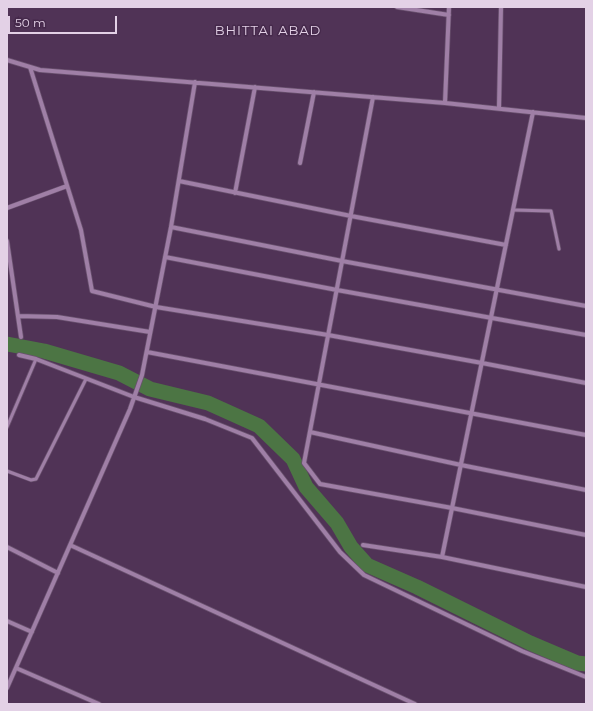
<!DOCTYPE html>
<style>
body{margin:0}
#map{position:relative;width:593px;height:711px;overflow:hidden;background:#503356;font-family:Montserrat,sans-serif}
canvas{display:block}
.frame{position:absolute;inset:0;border:8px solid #e3d1e6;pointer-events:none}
.scale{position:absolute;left:8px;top:16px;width:109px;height:18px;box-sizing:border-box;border:2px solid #e3d1e6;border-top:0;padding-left:5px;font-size:12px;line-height:14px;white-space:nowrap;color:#e3d1e6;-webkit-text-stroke:3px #45294b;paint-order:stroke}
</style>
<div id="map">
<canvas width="593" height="711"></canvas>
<div class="frame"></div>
<div class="scale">50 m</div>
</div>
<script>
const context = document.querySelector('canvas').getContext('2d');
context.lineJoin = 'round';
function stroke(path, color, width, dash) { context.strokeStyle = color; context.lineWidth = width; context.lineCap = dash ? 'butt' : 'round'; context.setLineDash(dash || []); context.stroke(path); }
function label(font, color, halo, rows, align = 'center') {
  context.font = font + ' Montserrat,sans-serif'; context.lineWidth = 3; context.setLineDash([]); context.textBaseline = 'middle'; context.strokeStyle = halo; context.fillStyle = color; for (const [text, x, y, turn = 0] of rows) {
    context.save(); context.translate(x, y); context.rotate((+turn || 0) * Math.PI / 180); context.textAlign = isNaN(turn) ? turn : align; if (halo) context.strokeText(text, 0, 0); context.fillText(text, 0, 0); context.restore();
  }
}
stroke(new Path2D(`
 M7,344L44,351L119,373L150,389L208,403L259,426L293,459L306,487L337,523L351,547L367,565L417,587L530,643L577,663L586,664`), '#4c7544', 15);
const service = new Path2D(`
 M513,210L551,211L559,249
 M7,427L36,359
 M7,471L31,480L36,479L86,379`);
const minor = new Path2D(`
 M397,7L449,15
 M7,60L40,70L445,103L586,118
 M30,67L81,230L92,291L156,307L328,335L482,363L586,383
 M373,97L304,463L320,484L452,508L586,535
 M445,103L449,7
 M499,108L501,7
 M300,163L314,92
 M179,181L351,216L506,245
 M235,193L255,87
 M7,208L67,186
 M171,227L342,261L586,306
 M7,241L21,337
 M165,257L337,290L586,335
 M18,316L57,317L150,332
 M147,352L586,435
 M19,355L36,359L134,397L205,419L252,438L340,552L364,575L522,651L586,677
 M310,432L461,465L586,490
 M70,545L415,704
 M363,545L442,557L586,587
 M7,547L58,573
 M442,557L533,112
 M7,621L32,632
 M16,668L99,704
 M7,688L130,409L142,375L171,227L195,82`);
stroke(service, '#69516e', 4.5);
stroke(minor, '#69516e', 5.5);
stroke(service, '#9f7fa6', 3);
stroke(minor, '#9f7fa6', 4);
context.letterSpacing = '1px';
label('13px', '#e3d1e6', '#45294b', [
 ["BHITTAI ABAD",268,31]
]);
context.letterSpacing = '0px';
</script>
